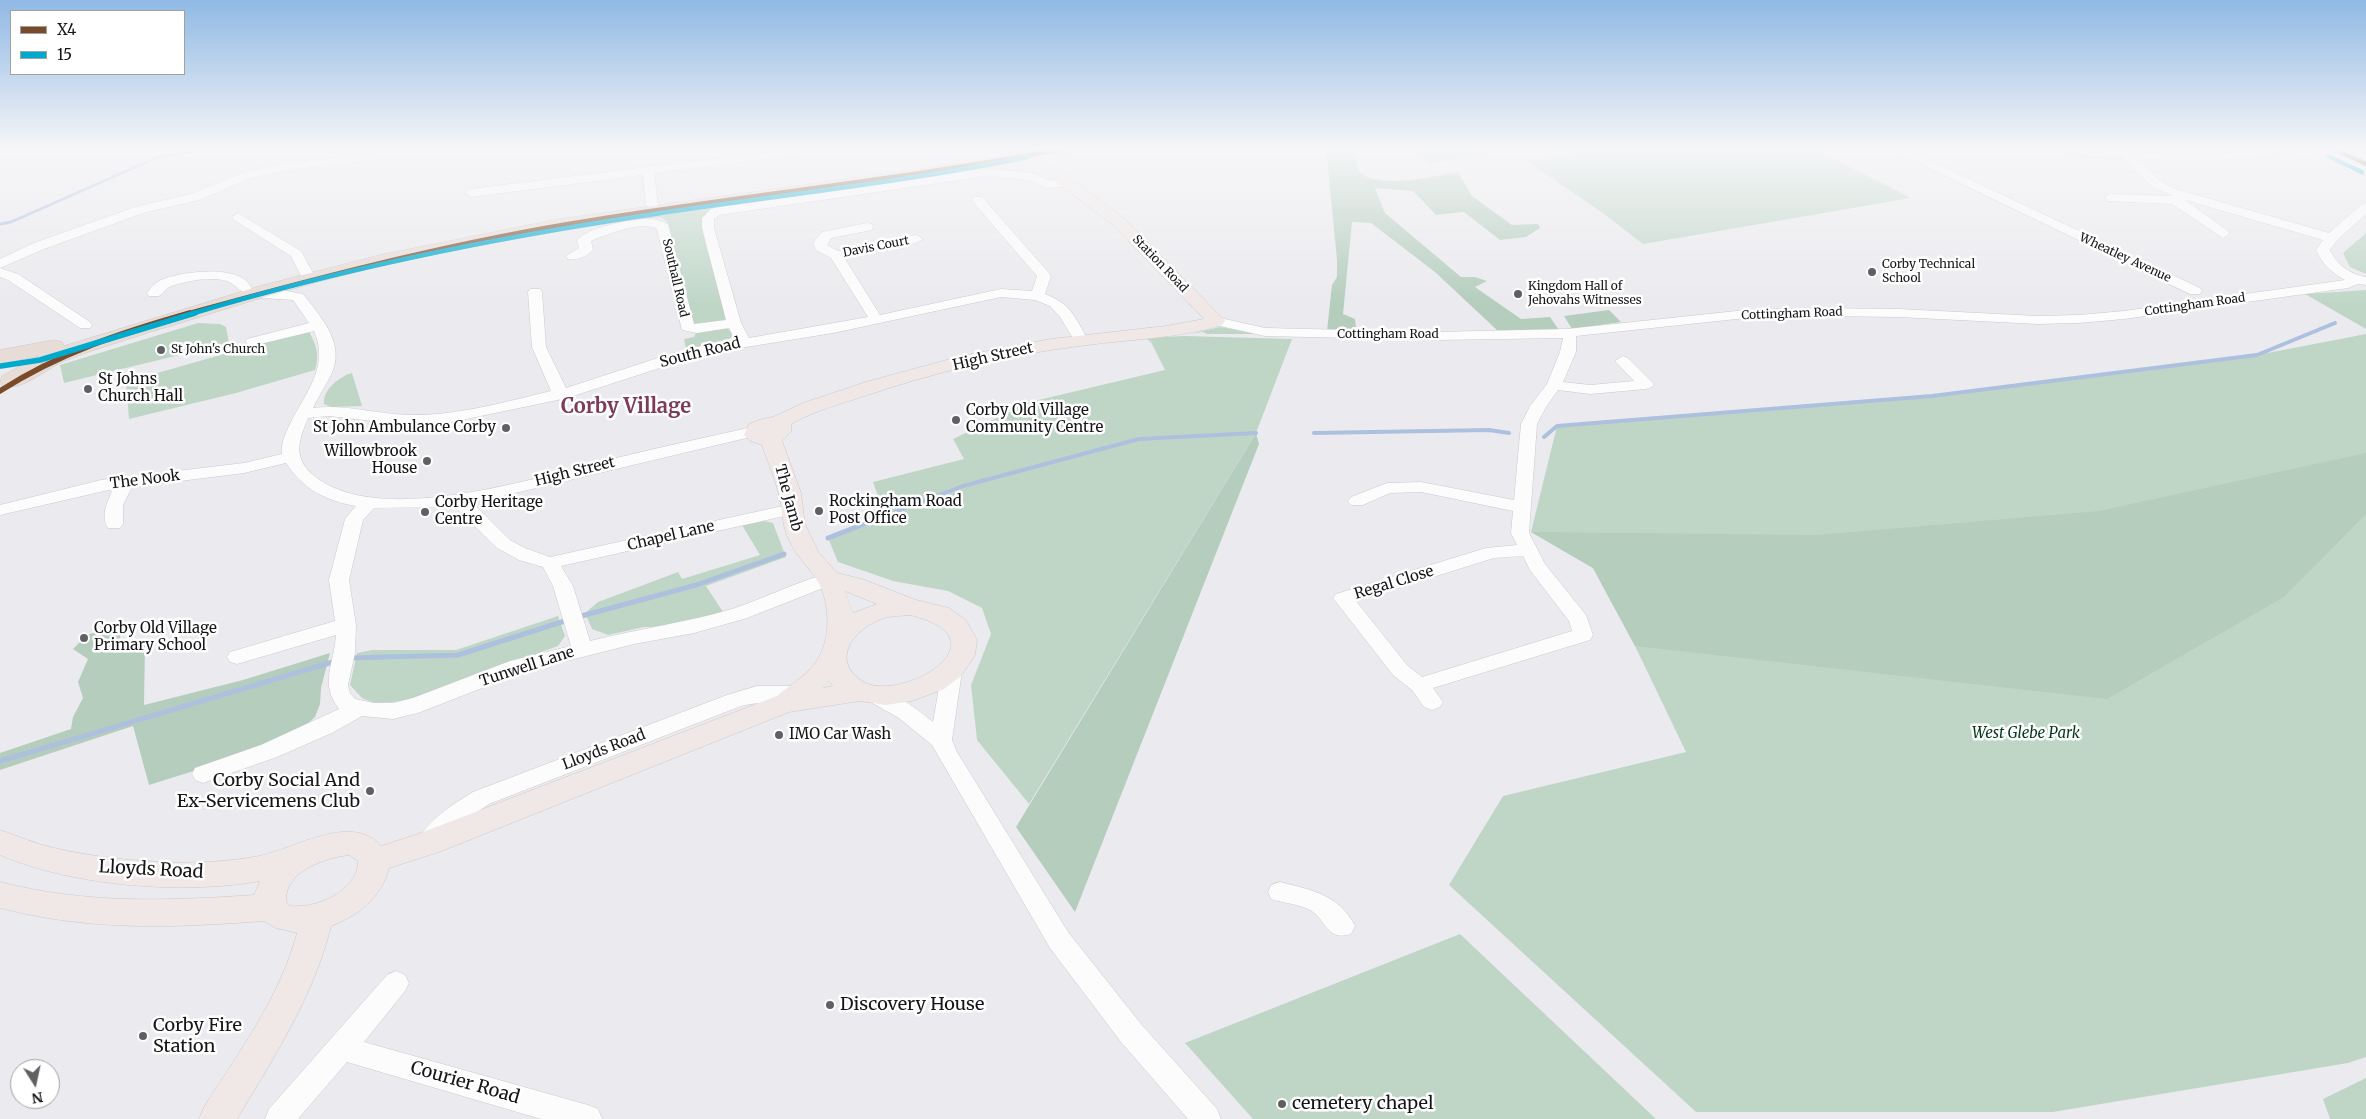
<!DOCTYPE html>
<style>
body{margin:0}
#map{position:relative;width:2366px;height:1119px;overflow:hidden;background:#ebebef;font-family:Merriweather,serif}
canvas{display:block}
.legend{position:absolute;left:10px;top:10px;width:175px;height:65px;box-sizing:border-box;background:#fff;border:1px solid #a1a1a2;margin:0;padding:6px 9px;list-style:none;font-size:15px;color:#151517}
.legend li{display:flex;align-items:center;gap:10px;height:25px}
.legend b{width:25px;border:1px solid #a1a1a2}
.north{position:absolute;left:10px;top:1059px;width:50px;height:50px;box-sizing:border-box;background:#fff;border:1px solid #a1a1a2;border-radius:50%;rotate:170deg;font-size:14px;font-weight:700;line-height:20px;text-align:center;color:#151517}
.north::after{content:'';display:block;margin:auto;width:18px;height:22px;background:#606063;clip-path:polygon(50% 0,100% 100%,50% 72%,0 100%)}
</style>
<div id="map">
<canvas width="2366" height="1119"></canvas>
<ul class="legend">
<li><b style="height:6px;background:#7a4b2a"></b>X4</li>
<li><b style="height:6px;background:#00a9ce"></b>15</li>
</ul>
<div class="north">N</div>
</div>
<script>
const context = document.querySelector('canvas').getContext('2d');
context.lineJoin = 'round';
function fillPath(path, color) { context.fillStyle = color; context.fill(path, 'evenodd'); }
function stroke(path, color, width, dash) { context.strokeStyle = color; context.lineWidth = width; context.lineCap = dash ? 'butt' : 'round'; context.setLineDash(dash || []); context.stroke(path); }
function label(font, color, halo, rows, align = 'center') {
  context.font = font + ' Merriweather,serif'; context.lineWidth = 5; context.setLineDash([]); context.textBaseline = 'middle'; context.strokeStyle = halo; context.fillStyle = color; for (const [text, x, y, turn = 0] of rows) {
    context.save(); context.translate(x, y); context.rotate((+turn || 0) * Math.PI / 180); context.textAlign = isNaN(turn) ? turn : align; if (halo) context.strokeText(text, 0, 0); context.fillText(text, 0, 0); context.restore();
  }
}
fillPath(new Path2D(`
 M1406,148H1513L1430,164Z
 M1619,148H1813L1911,198L1643,244L1604,214L1527,161Z
 M2070,151L2117,156L2128,162L2067,157L2063,154Z
 M721,207L703,225L707,249L727,316L724,321L695,325L691,322L667,222L661,217L644,219L640,217Z
 M2366,233V274L2350,267L2343,253Z
 M2366,290V329L2305,294Z
 M198,323L220,324L226,327L229,343L64,383L60,365Z
 M1220,327L1261,334H1207L1203,332L1190,334Z
 M725,328L732,331L733,336L729,339L686,349L684,339L694,337L696,333Z
 M308,330C316,344 320,354 315,370L236,393L129,419L126,382Z
 M2366,334V1057L2348,1063L2053,1112H1696L1449,885L1503,796L1686,752L1635,646L1593,568L1531,532L1557,426L1932,396L2257,355Z
 M1184,336L1292,339L1256,433L1029,804L977,740L971,685L991,634L982,608L948,591L893,581L838,562L828,538L885,516L873,482L964,459L953,439L1011,411L1009,407L1165,370L1151,342L1145,338Z
 M352,373L362,406L332,407L324,404C322,390 340,376 352,373Z
 M764,521L773,523L786,557L706,586L725,615L687,626L644,627L608,635L592,629L585,613L598,602L678,572L682,579L760,555L742,525Z
 M558,616L565,636L558,646L408,701L374,703L362,698L350,685L357,653L372,650H456Z
 M1460,934L1656,1119H1253L1185,1043Z
 M2366,1078V1119H2330L2323,1099Z`), '#bfd6c7');
fillPath(new Path2D(`
 M1326,148H1354L1359,172C1381,190 1432,176 1458,172L1472,196L1512,225L1538,224L1540,228L1526,237L1500,240L1464,212L1436,215L1413,191L1375,188L1385,213L1461,277H1475L1487,281L1475,287L1521,319L1550,317L1559,330L1498,331L1435,272L1371,223L1352,222L1343,314L1355,319L1356,329L1327,331L1332,285L1337,277V260Z
 M1609,310L1621,322L1572,329L1564,316Z
 M1256,433L1259,444L1075,912L1016,827Z
 M2366,453V514L2284,597L2107,699L1635,646L1593,568L1531,532L1817,535L2099,511Z
 M103,630H119L122,649L145,645L144,705L243,680L330,653L321,688L320,704L315,717L299,732L200,769L149,785L133,726L0,770V753L71,729L73,717L83,698L78,682L88,659L73,649L87,635Z`), '#b4cdbd');
stroke(new Path2D(`
 M0,224L11,222L156,158L207,148`), '#adc1df', 3);
stroke(new Path2D(`
 M1314,433L1489,430L1509,433
 M1544,437L1557,426L1932,396L2257,355L2335,323
 M866,523L963,486L1139,439L1256,433`), '#adc1df', 4);
stroke(new Path2D(`
 M828,538L869,522
 M578,617L696,585L784,554
 M349,658L458,655L568,620
 M0,761L336,661`), '#adc1df', 5);
const minor = new Path2D(`
 M799,148H830L824,151L654,173L658,205L652,209L646,205L643,175L471,197L465,193L471,189Z
 M1888,148H1903L2200,288L2202,291L2200,294H2190Z
 M2059,148L2205,155L2271,148H2330L2356,165L2366,167V175L2348,170L2322,153L2292,152L2205,161L2137,158L2159,180L2172,188L2329,233L2362,204L2366,203V214L2336,241L2330,250C2336,264 2351,275 2366,277V285L2358,284L2348,288L2124,319L2079,323L2038,324L1899,317L1819,316L1746,318L1576,336V352L1563,382L1590,385L1634,381L1615,361L1623,356L1628,358L1654,384L1652,387L1646,389L1590,394L1558,390L1546,407L1537,424L1529,533L1545,564L1586,615L1593,635L1590,640L1433,688L1443,702L1440,707L1432,710L1424,707L1412,690L1393,675L1333,598L1336,594L1486,548L1517,545L1511,533L1513,511L1421,492L1390,493L1363,505H1351L1348,501L1351,497L1387,483L1421,482L1514,500L1521,424L1530,406L1547,384L1560,352L1563,338L1436,340L1265,336L1211,324L1209,321L1216,317L1265,328L1436,332L1567,329L1746,310L1819,308L1899,309L2038,316L2079,315L2124,311L2345,280C2332,273 2322,264 2316,250L2323,240L2185,200L2228,231L2229,234L2223,238L2172,204L2107,201L2105,198L2107,195L2111,194L2173,196L2151,186L2123,157L2087,155L2061,150ZM1523,556L1530,570L1569,621L1572,631L1422,677L1407,665L1356,601L1494,558Z
 M373,154L379,157L377,159L296,169L251,178L199,200L143,213L44,249L0,268L18,274L90,322L92,325L90,328H80L8,280L0,277V259L34,243L135,207L191,194L244,172L296,161Z
 M987,168L1032,173L1048,180L1067,179L1073,183L1067,187L1046,188L1029,180L987,176L719,215L714,219V228L741,323L749,338L868,317L831,258L816,250L813,243L822,232L867,223L872,224L873,227L872,230L831,238L827,245L838,251L916,235L923,239L916,243L844,257L880,315L1001,289L1032,291L1037,276L974,203L972,200L974,197H982L1049,273L1051,276L1045,294C1071,304 1075,317 1088,340L1086,343H1076L1060,317L1050,306L1035,300L1001,297L833,333L703,354L567,398L452,422L408,425L329,416L308,418C298,442 292,460 317,478C384,528 540,476 616,458C661,447 707,437 753,427L759,429L761,432L759,435L473,503L510,540L525,548L550,557L792,504L798,505L801,509L798,513L561,566L573,586L590,641C637,629 685,623 732,609C765,598 796,582 829,573L836,575L839,579L836,583L747,618L694,633L634,644L523,672L418,713L393,719L362,716L332,733L277,757L203,783L195,780L192,774L195,768L261,745L339,709C319,683 334,665 336,635L237,664L230,662L227,657L230,652L335,621L329,580L345,519L356,506C326,501 303,489 286,463L244,473L132,487L123,505V524L120,528H108C100,516 108,500 113,489L0,515V505L101,480L244,463L282,454C281,443 285,434 290,424C305,393 330,367 314,331L252,346L245,342L247,339L309,323L293,300L248,297L247,293C239,292 235,284 227,281C211,276 187,281 171,286C167,288 163,293 159,296H149L147,293C150,288 156,282 161,280C182,271 245,263 252,290L287,291L303,294C319,315 344,341 333,370C328,383 319,395 313,408C345,404 376,414 408,415C456,416 505,402 551,391L532,347L528,292L530,289H540L542,292L546,347L566,388L667,355L702,346L735,340L729,328L697,333L682,330L657,229C640,220 612,234 595,239L591,241L593,250C588,256 576,261 568,259L566,256L579,248L577,240C586,228 634,218 649,219C656,219 661,221 668,224L694,324L726,320L702,228V218L711,209L728,204ZM455,507L497,548L519,560L543,567L553,586L571,646L510,661L413,698L393,703H374L355,699L350,693L348,685L355,653L356,625L349,580L363,520L374,508Z
 M238,213L301,251L313,273L311,276H301L291,256L234,220L232,217Z
 M952,664L959,666L962,671L952,740L957,752L1068,932L1141,1024L1217,1109L1221,1119H1188L1121,1042L1050,948L932,745L899,718L867,700L863,695L867,690C886,684 918,710 933,722L942,671L945,666Z
 M757,686H796L803,689L807,694L803,699C784,705 763,700 741,706L489,804L459,824L437,849L429,852L421,849L417,842C429,819 452,805 473,792L727,695Z
 M1280,882C1311,890 1339,894 1355,926L1351,934C1327,942 1326,919 1310,910C1299,904 1283,903 1271,899L1268,892L1271,885Z
 M396,971L405,975L409,983L405,991L364,1042L588,1105L598,1109L602,1119H541L347,1062L298,1119H265L269,1109L387,975Z`);
const major = new Path2D(`
 M1023,153L1046,161L1125,219L1225,321L1222,325C1176,339 1128,339 1080,346C1007,355 935,372 865,396C840,404 814,411 791,424V432L782,441L801,493L805,524L812,539L819,553L837,573L862,579L916,600L949,608L966,620L977,640L975,655L961,676L944,689L912,701L886,705L860,701L789,712L439,852L389,868C381,898 359,915 331,926C314,996 274,1057 237,1119H199L204,1107C239,1052 280,997 297,933L276,928L264,921C172,928 89,931 0,908V882C86,904 167,901 254,895L260,881C183,895 72,886 0,855V830C18,836 35,844 54,848C114,862 199,868 259,856C294,849 352,812 381,846L418,834L777,696C791,684 810,674 819,657C831,636 830,601 817,580C808,566 796,556 789,540C781,524 783,508 778,491C774,476 767,460 762,445L750,441L744,435L749,424L762,419L773,417L803,403L866,382L961,356L1051,339L1166,326L1204,319L1113,225L1044,173L1002,169L969,171L962,167C970,156 1014,162 1027,164L1016,157ZM845,591L877,604L853,613ZM910,615C1012,640 898,705 862,681C829,659 855,628 884,618C892,616 901,616 910,615ZM828,681L833,686L823,688ZM349,855L358,861C358,891 316,909 290,906L286,902C284,871 325,858 349,855Z`);
const highway = new Path2D(`
 M1042,148H1075L1073,152L1067,153C803,205 530,218 271,295C231,307 191,320 150,332C121,342 90,350 62,362C43,371 23,391 2,386L0,383L2,376L39,356L0,364V350L54,340L62,342L64,346L260,286L380,255L559,219L969,162Z`);
stroke(minor, '#c9c9cb', 1);
stroke(major, '#c9c9cb', 1);
stroke(highway, '#c9c9cb', 1);
fillPath(minor, '#fcfcfd');
fillPath(major, '#f0e8e6');
fillPath(highway, '#e8dcd6');
stroke(new Path2D(`
 M2332,148L2366,164
 M186,314C312,279 438,246 568,224C734,196 902,180 1067,148`), '#7a4b2a', 4.5);
stroke(new Path2D(`
 M0,391C59,353 123,332 190,313`), '#7a4b2a', 5.5);
stroke(new Path2D(`
 M2328,156L2362,172
 M191,314C343,268 499,237 655,214C780,195 905,182 1028,157`), '#00a9ce', 4.5);
stroke(new Path2D(`
 M1,366L40,360L195,313`), '#00a9ce', 5.5);
const sky = context.createLinearGradient(0, 0, 0, 304);
sky.addColorStop(0, '#90b9e4');
sky.addColorStop(0.49, '#f6f6f8');
sky.addColorStop(1, '#f6f6f800');
context.fillStyle = sky;
context.fillRect(0, 0, 2366, 304);
for (const [x, y, r, color] of [
 [1872,272,5,"#606063"],
 [1518,294,5,"#606063"],
 [161,350,5,"#606063"],
 [88,389,5,"#606063"],
 [956,420,5,"#606063"],
 [506,428,5,"#606063"],
 [427,461,5,"#606063"],
 [819,511,5,"#606063"],
 [425,512,5,"#606063"],
 [84,638,5,"#606063"],
 [779,735,5,"#606063"],
 [370,791,5,"#606063"],
 [830,1005,5,"#606063"],
 [143,1036,5,"#606063"],
 [1282,1104,5,"#606063"]
]) { const dot = new Path2D(); dot.arc(x, y, r, 0, 2 * Math.PI); context.fillStyle = color; context.fill(dot); stroke(dot, '#fff', 2); }
label('12px', '#151517', '#fff', [
 ["Davis Court",876,247,-11],
 ["Wheatley Avenue",2125,258,25],
 ["Station Road",1160,264,46],
 ["Southall Road",675,278,77],
 ["Cottingham Road",2195,305,-8],
 ["Cottingham Road",1792,314,-2],
 ["Cottingham Road",1388,335]
]);
label('12px', '#151517', '#fff', [
 ["Corby Technical",1882,265],
 ["School",1882,279],
 ["Kingdom Hall of",1528,287],
 ["Jehovahs Witnesses",1528,301],
 ["St John's Church",171,350]
], 'left');
label('15px', '#151517', '#fff', [
 ["South Road",700,353,-14],
 ["High Street",993,357,-13],
 ["High Street",575,472,-14],
 ["The Nook",145,480,-7],
 ["The Jamb",788,498,75],
 ["Chapel Lane",671,536,-13],
 ["Regal Close",1394,583,-17],
 ["Tunwell Lane",527,667,-18],
 ["Lloyds Road",604,750,-21]
]);
label('15px', '#151517', '#fff', [
 ["St Johns",98,380],
 ["Church Hall",98,397],
 ["Corby Old Village",966,411],
 ["Community Centre",966,428],
 ["St John Ambulance Corby",496,428,"right"],
 ["Willowbrook",417,452,"right"],
 ["House",417,469,"right"],
 ["Rockingham Road",829,502],
 ["Post Office",829,519],
 ["Corby Heritage",435,503],
 ["Centre",435,520],
 ["Corby Old Village",94,629],
 ["Primary School",94,646],
 ["IMO Car Wash",789,735]
], 'left');
label('italic 15px', '#013b1c', '#fff', [
 ["West Glebe Park",2026,734]
]);
label('18px', '#151517', '#fff', [
 ["Corby Social And",360,781,"right"],
 ["Ex-Servicemens Club",360,802,"right"],
 ["Discovery House",840,1005],
 ["Corby Fire",153,1026],
 ["Station",153,1047],
 ["cemetery chapel",1292,1104]
], 'left');
label('18px', '#151517', '#fff', [
 ["Lloyds Road",151,870,3],
 ["Courier Road",465,1083,16]
]);
label('bold 20px', '#7d3a5a', '#fff', [
 ["Corby Village",626,407]
]);
</script>
